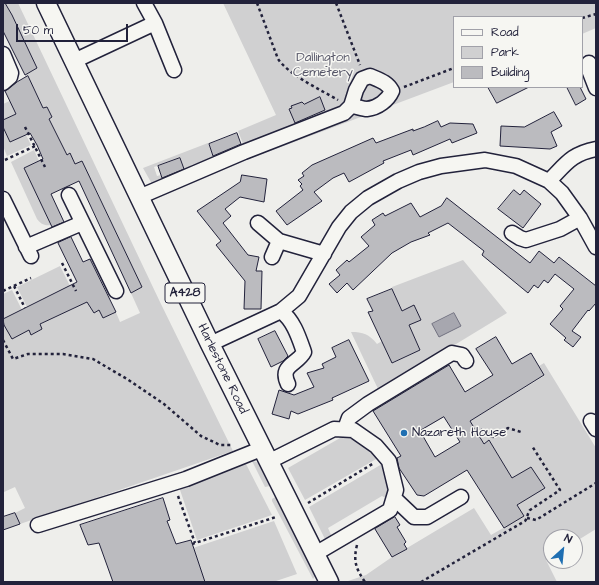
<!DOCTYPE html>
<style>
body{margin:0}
#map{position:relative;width:599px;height:585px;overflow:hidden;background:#eeeeeb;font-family:"Architects Daughter",sans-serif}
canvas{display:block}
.frame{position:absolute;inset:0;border:4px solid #22223b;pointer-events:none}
.legend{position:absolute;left:453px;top:16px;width:130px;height:72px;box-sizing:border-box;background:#f6f6f2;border:1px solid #a1a1a9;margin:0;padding:5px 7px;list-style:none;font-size:12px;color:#22223b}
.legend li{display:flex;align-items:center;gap:8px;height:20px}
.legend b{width:20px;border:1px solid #a1a1a9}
.north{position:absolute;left:543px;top:529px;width:40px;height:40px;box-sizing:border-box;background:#f6f6f2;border:1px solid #a1a1a9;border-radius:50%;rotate:27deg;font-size:11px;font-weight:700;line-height:16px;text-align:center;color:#22223b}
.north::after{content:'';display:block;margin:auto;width:14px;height:18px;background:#1f6fb2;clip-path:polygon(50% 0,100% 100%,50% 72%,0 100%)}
.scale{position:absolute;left:16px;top:24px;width:112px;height:18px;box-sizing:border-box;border:2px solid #22223b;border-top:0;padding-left:5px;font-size:12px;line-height:14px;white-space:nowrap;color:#22223b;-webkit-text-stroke:3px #f6f6f2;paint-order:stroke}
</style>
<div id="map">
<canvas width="599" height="585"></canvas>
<div class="frame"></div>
<ul class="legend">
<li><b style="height:5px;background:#f6f6f2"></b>Road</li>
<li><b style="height:11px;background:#d0d0d1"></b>Park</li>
<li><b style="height:11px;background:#bbbbbf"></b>Building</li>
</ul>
<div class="north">N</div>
<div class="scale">50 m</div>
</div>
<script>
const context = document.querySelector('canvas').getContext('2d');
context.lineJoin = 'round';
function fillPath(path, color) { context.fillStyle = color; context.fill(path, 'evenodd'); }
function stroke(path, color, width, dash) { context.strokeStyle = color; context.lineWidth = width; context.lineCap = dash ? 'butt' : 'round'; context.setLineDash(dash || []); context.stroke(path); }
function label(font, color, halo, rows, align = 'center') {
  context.font = font + ' "Architects Daughter",sans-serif'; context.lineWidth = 3; context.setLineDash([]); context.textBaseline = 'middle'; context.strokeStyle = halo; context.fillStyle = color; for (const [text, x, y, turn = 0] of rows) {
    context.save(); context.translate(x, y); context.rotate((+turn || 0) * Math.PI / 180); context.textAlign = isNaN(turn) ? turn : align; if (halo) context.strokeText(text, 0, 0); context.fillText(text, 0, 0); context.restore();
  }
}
fillPath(new Path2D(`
 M5,3H18L160,302L233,451L20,524L15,513L25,508L15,487L4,492L3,489V322L4,325L29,330L31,335L42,329L40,324L80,305L85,298L94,313L99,310L103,318L113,314L115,310L120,322L140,313L131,293L142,287L91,179L75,164L70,154L67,155L49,119L52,117L47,107L43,108L34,89L25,78V75L37,68Z
 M223,3H596V28L582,34V17H454V82L249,159L238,131L276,115Z
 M14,99L16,114L3,120V104Z
 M3,127L10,142L26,135L31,145L7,156L3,146Z
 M208,143L215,159L204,163L201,162L191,165L190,168L185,171L180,158L154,167L157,176L161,175L163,179L159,183L152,184L143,168Z
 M34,150L39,161L24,168L34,189L59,190L51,194L53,198L41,204L51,225C44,226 41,224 37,219L11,162Z
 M463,260L507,313L379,391L351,332C363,332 369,334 377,344L382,341L393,363L420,350L409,325L421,319L414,306L402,311L392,289V287Z
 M60,266L70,286L27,307L17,287Z
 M12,290L22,310L3,319V294Z
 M544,363L596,448V529L575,542V537H551V557L546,560L557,582H348V581L366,575L392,557L474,508L491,535L524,516L517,505L545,487L531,467L512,478L489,440L484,444L470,421L544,376L539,366Z
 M347,434L374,451L378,458L305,500L288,468Z
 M252,461C262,461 270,478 270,486L265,487Z
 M246,464L272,515L197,540L179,487Z
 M382,464C387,476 391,486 388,499L382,496L328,528L332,537L325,539L309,507Z
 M275,497L278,500L317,574L313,579L272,501V499Z
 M274,521L297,574L273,582H200L193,548Z`), '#d0d0d1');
const water = new Path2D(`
 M454,313L461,326L439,337L432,324Z`);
fillPath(water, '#a7a7af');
stroke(water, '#727281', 1);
const building = new Path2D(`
 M3,3H5L12,15L37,68L25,75L3,31Z
 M28,76L43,108L47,107L52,117L49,119L67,155L70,153L75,164L82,161L142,287L131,293L79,181L51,194L64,222L52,227L24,168L43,159L37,145L30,133L10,142L3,127V120L16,114L5,91L17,82Z
 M488,87H529L497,103Z
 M567,87H580L586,99L576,105Z
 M320,97L325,110L295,123L289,109L292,108L291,106L302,102L304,104Z
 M554,112L562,126L551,132L557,146L550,149L500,146L501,126L524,127Z
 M438,121L441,127L450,123L473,124L477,133L452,143L450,139L413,155L411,150L383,161L384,163L349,182L344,173L333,178L314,192L322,201L287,225L276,211L303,190L300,186L302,184L298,180L304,176L302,173L312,165L373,138L376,143L413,129V131L424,127Z
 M237,133L241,144L213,156L209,144Z
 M180,158L184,169L162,178L158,166Z
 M242,175L267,179L264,202L240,197L225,209L231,216L223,223L248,255L259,257L256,271H262L261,309H244L245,281L216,245L221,241L197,211L240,182Z
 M514,190L520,195L524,190L541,204L523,228L498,209Z
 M447,198L530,263L539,251L554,263L559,257L596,286V303L589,311L588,310L572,331L581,337L573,347L564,340L566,338L550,324L563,309L560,306L574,289L555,274L548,283L544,280L538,288L534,285L528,293L482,255L484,251L448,223L428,233L430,235L411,242L392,253L353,290L347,283L337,293L329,284L340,275L336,270L347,260L349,262L369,246L361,237L375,225L372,220L383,213L385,216L411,203L420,217L441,206Z
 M71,237L83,262L90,259L116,312L103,318L99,310L94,313L87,302L40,324L42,329L31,335L29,330L12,339L4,325L3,319L77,282L58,243Z
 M392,289L402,311L414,305L421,320L409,325L420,350L392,363L368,312L373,311L367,299Z
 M275,331L288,356L283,361L271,367L258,339Z
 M496,337L512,364L531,353L544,375L470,421L484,444L489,440L512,478L531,467L545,488L517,505L524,516L504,528L467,470L424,496L417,495L399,468L397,458L401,456L373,411L449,365L465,392L493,375L476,349ZM444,417L460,442L435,457L420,431Z
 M349,340L369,381L332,398L333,400L298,414L291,411L289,419L272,414L279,390L294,395L314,387L307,373L324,368L322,364L336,357L332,348Z
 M163,498L170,520L167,521L176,544L191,540L205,582H113L99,543L88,545L80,525Z
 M15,513L20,524L3,530V517Z
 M395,517L400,525L397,527L406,542L404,544L407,549L392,557L375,529Z`);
fillPath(building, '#bbbbbf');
stroke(building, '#22223b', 1);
const minor = new Path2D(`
 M144,3L155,23L174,70
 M3,54L11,73L10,77L3,83
 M74,61L155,23
 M589,63V70L596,88
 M549,181C566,164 571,154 596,149
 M69,195L116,291
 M139,197L244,152L344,113L351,106L356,90L362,79L370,76C379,80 387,82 392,91C388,100 378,108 367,109C362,109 356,106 351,106
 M3,199L31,256
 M258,223L279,241L324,254
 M512,233L520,238L526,240L560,229L580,218
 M26,247L82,223
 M272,257L279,241
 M281,311C294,321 299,338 304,352C297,365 279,365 288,384
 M210,344L281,311L299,296L339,227L351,212L368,198L398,181L419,172L441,166L485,160L516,166L549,181L562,193L580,218L596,247
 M591,421L596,429
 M345,429L349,418L368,404L452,353L462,355L466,361
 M268,462L334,429L353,430L376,446L389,461L396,490L390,510L315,554
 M394,498L414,517H427L461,497
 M38,525L186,479L261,449`);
const major = new Path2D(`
 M46,3L210,344L329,582`);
stroke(minor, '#22223b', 17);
stroke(major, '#22223b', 21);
stroke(new Path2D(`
 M257,3L278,59C289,75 321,90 338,100
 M336,3L360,65
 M582,18L596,14
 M404,87L454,68
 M25,127L45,167
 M5,160L35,146
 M62,263L76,291
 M14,286L25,308
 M3,291L31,278
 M3,340L13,359L28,354H63L93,359L127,379L164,404L201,436L220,445H231
 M475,428C481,428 487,434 493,437L508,428L521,432
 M178,496L195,543
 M308,503L374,463
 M527,518L536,520L596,483
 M192,544L276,517
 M357,545C353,561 356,569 365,582
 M421,582L525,521C528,517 527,514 530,510L560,490L532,446`), '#22223b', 2.5, [3, 3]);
stroke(minor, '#f6f6f2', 14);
stroke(major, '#f6f6f2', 18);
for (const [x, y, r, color] of [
 [404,433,4,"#1f6fb2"]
]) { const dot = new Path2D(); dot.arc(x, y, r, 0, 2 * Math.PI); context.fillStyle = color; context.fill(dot); stroke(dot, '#f6f6f2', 1.5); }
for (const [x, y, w] of [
 [185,293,40]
]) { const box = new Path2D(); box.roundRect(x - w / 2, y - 10, w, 20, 3); context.fillStyle = '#f6f6f2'; context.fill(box); stroke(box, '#22223b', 1); }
label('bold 12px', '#22223b', null, [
 ["A428",185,293]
]);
label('13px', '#565668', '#f6f6f2', [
 ["Dallington",323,58],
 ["Cemetery",323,73]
]);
label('13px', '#22223b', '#f6f6f2', [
 ["Harlestone Road",222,369,64]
]);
label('13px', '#22223b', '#f6f6f2', [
 ["Nazareth House",412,433]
], 'left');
</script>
